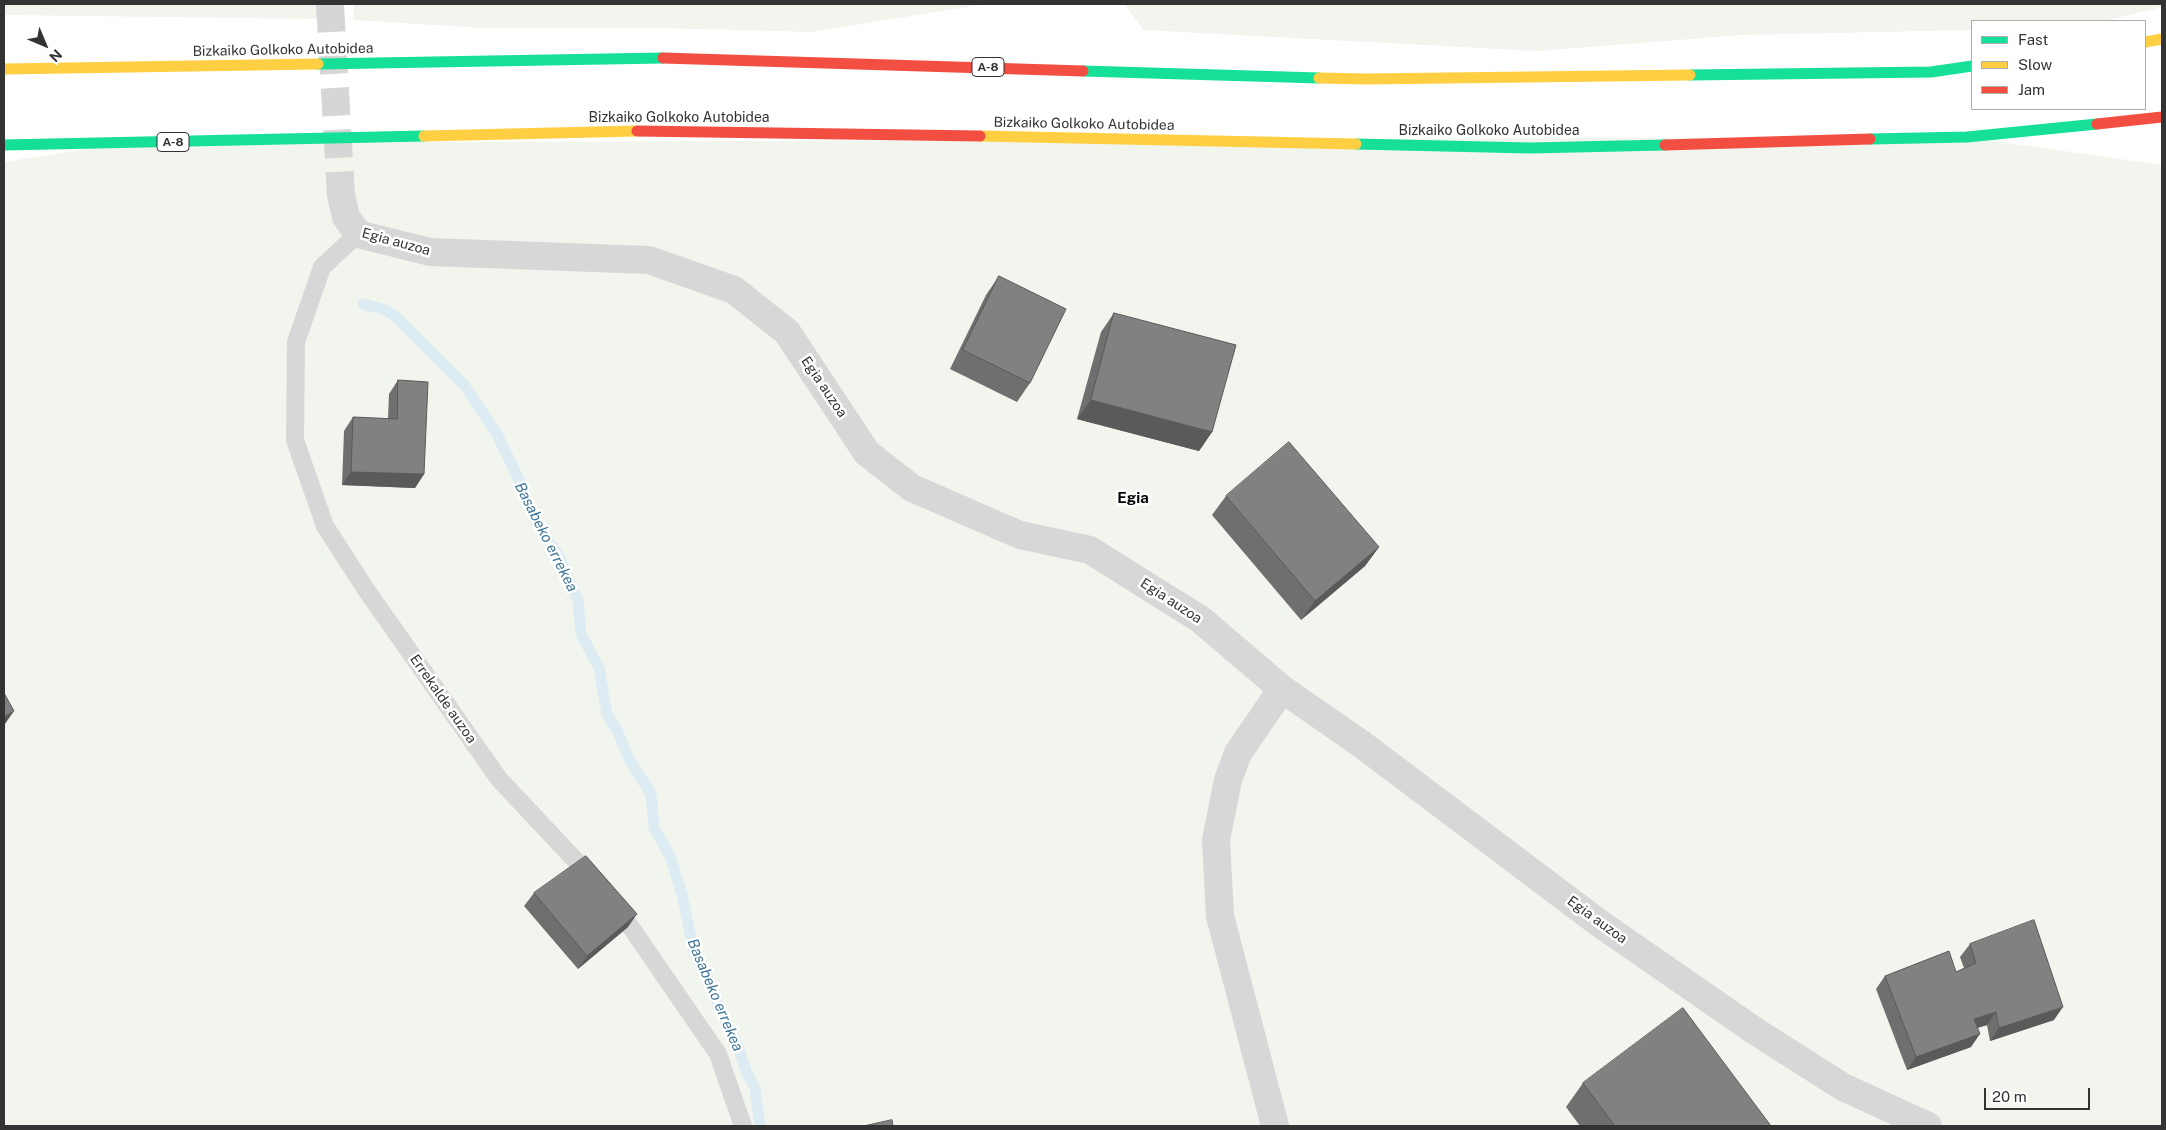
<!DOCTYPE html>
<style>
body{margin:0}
#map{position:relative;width:2166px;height:1130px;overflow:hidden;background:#fff;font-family:"Public Sans",sans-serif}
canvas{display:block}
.frame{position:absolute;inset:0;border:5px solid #333;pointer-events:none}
.legend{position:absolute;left:1971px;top:20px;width:175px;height:90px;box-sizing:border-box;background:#fff;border:1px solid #adadad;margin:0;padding:6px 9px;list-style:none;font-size:15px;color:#333}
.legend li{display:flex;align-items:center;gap:10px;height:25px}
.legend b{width:25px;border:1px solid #adadad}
.north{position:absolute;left:20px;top:20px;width:50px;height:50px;-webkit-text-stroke:4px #fff;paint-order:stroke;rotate:135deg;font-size:14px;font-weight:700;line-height:20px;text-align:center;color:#333}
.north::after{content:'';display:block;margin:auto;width:18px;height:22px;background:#333;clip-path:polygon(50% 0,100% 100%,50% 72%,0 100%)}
.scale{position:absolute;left:1984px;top:1088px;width:106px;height:22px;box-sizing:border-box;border:2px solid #333;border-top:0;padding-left:6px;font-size:15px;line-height:18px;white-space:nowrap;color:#333;-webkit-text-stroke:4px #fff;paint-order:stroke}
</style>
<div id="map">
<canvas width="2166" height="1130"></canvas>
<div class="frame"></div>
<ul class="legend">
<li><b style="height:6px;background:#16e098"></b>Fast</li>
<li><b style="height:6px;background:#ffcf43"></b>Slow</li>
<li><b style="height:6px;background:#f24e42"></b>Jam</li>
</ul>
<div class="north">N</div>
<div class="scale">20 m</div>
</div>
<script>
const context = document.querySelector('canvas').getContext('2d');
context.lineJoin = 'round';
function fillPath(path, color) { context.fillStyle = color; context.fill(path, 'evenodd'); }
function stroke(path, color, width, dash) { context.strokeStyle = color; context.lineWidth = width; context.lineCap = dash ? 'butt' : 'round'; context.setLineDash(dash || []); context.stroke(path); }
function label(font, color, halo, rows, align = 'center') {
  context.font = font + ' "Public Sans",sans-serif'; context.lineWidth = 5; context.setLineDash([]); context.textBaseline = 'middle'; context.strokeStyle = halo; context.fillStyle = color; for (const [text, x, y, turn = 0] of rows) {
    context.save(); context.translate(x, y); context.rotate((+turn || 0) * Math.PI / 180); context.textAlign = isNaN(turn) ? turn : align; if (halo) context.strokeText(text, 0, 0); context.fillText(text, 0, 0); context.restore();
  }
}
fillPath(new Path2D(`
 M4,4H324V19L4,15Z
 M354,4H985L812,32L657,28H483L353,20Z
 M1125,4H2162V7L2104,21H1972V30L1741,35L1538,51L1143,30Z
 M1967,137L2162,165V1126H4V162L125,143Z`), '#f1f5ed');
stroke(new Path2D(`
 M363,304L386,310L396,317L464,385L497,434L520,482L535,521L560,558L578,601L581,634L599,668L607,714L617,730L629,759L651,794L654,828L670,856L682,894L694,953L710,982L719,1008L738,1046L746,1071L755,1088L760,1126`), '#ddebf3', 11);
stroke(new Path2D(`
 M330,4L341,195`), '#d6d6d6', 28, [28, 14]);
stroke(new Path2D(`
 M358,234L322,267L296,342L295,440L325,526L367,591L499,779L593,879
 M617,907L718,1054L743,1126`), '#d7d7d7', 18);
stroke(new Path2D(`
 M341,195L346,217L358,234L430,252L649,260L734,290L787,332L867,453L912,488L1020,535L1090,550L1155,591L1200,619L1282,689L1360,743L1599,923L1755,1031L1843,1087L1928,1126
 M1275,1126L1220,916L1216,840L1228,780L1238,753L1282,689`), '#d7d7d7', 28);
stroke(new Path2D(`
 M318,64L663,58
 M1083,71L1319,78
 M1690,75L1931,72L1972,66
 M1870,139L1967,137L2097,124
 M1356,144L1530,148L1665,145
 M4,145L424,136`), '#16e098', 11);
stroke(new Path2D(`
 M2145,42L2162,39
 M4,69L318,64
 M1319,78L1366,79L1690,75
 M424,136L637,131
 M980,136L1356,144`), '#ffcf43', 11);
stroke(new Path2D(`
 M663,58L1083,71
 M2097,124L2162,117
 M637,131L980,136
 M1665,145L1870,139`), '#f24e42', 11);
fillPath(new Path2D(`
 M999,276L1030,383L1017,402L950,369L986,295Z
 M1114,313L1212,432L1199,451L1077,419L1101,332Z
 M398,380L424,474L415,488L342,485L344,431L353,417L388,419L389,394Z
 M1226,496L1379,547L1365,566L1301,620L1212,515Z
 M534,893L628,927L578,969L524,906Z
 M1970,944L2054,1020L1990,1041L1987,1025L1977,1028L1971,1047L1907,1070L1876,989L1885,976L1956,972L1964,968L1960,957Z
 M1583,1083L1771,1126H1580L1566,1107Z`), '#6f6f6f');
fillPath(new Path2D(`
 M1091,400L1212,432L1199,451L1077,419Z
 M351,472L424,474L415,488L342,485Z
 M1379,547L1365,566L1301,620L1315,601Z
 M14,711L5,724L4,725V717Z
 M637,914L628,927L578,969L587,956Z
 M2063,1007L2054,1020L1990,1041L1999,1028Z
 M1996,1012L1987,1025L1964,1032L1974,1019Z
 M1980,1034L1971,1047L1907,1070L1916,1057Z`), '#5a5a5a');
const building = new Path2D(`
 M999,276L1066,309L1030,383L963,350Z
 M1114,313L1236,345L1212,432L1091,400Z
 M398,380L428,382L424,474L351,472L353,417L397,419Z
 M1289,442L1379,547L1315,601L1226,496Z
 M4,693L14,711L4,717Z
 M586,856L637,914L587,956L534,893Z
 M2034,920L2063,1007L1999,1028L1996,1012L1974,1019L1980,1034L1916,1057L1885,976L1949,951L1956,972L1976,963L1970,944Z
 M1683,1008L1771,1126H1615L1583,1083Z
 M892,1120L893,1126H864Z`);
fillPath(building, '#818181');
stroke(building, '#5a5a5a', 1);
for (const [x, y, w] of [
 [988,67,32],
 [173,142,32]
]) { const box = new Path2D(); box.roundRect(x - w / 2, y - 9.5, w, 19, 4); context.fillStyle = '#fff'; context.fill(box); stroke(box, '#333', 1); }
label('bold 12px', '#333', null, [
 ["A-8",988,67],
 ["A-8",173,142]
]);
label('14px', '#333', '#fff', [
 ["Bizkaiko Golkoko Autobidea",283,50,-1],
 ["Bizkaiko Golkoko Autobidea",679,118],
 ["Bizkaiko Golkoko Autobidea",1084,124,1],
 ["Bizkaiko Golkoko Autobidea",1489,131],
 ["Egia auzoa",396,242,15],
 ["Egia auzoa",824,387,56],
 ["Egia auzoa",1171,601,33],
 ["Errekalde auzoa",443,699,55],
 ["Egia auzoa",1597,920,36]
]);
label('bold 15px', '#000', '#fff', [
 ["Egia",1133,498]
]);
label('italic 15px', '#3f7597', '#fff', [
 ["Basabeko errekea",546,537,63],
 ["Basabeko errekea",715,995,67]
]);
</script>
